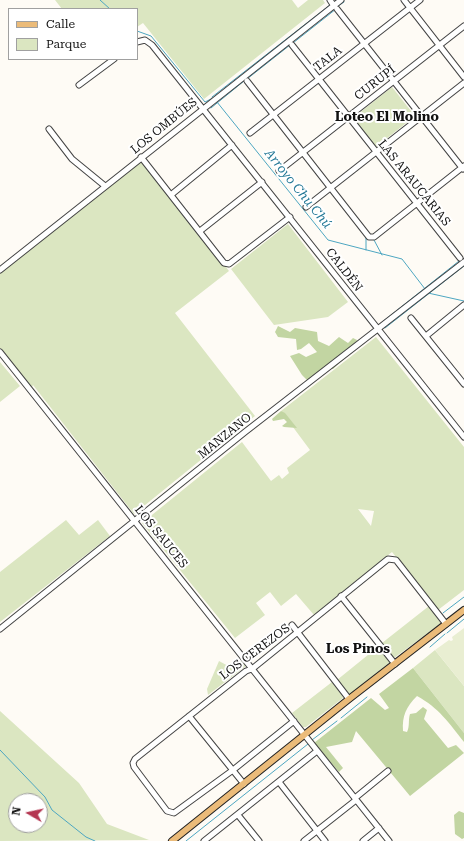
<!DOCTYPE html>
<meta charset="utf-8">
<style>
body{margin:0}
#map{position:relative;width:464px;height:841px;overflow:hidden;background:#fefbf5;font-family:"Roboto Serif",serif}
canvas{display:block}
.legend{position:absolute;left:8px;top:8px;width:130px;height:52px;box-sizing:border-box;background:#fff;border:1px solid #a0a0a0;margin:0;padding:5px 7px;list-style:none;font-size:12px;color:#111}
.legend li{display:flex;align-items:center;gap:8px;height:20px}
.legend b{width:20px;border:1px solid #a0a0a0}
.north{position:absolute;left:8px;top:793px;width:40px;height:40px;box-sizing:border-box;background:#fff;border:1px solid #a0a0a0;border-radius:50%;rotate:279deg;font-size:11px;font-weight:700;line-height:16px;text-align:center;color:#111}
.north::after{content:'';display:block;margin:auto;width:14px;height:18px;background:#b43651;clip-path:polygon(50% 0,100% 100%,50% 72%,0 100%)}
</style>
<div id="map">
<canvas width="464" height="841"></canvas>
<ul class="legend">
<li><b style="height:5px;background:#ebbb79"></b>Calle</li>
<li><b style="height:11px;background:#dbe6c1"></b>Parque</li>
</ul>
<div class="north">N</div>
</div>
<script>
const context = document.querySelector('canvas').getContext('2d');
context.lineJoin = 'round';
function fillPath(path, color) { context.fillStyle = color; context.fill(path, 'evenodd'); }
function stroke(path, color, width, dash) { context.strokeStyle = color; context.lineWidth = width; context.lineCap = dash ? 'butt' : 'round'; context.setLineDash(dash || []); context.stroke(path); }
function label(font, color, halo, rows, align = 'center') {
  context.font = font + ' "Roboto Serif",serif'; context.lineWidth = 4; context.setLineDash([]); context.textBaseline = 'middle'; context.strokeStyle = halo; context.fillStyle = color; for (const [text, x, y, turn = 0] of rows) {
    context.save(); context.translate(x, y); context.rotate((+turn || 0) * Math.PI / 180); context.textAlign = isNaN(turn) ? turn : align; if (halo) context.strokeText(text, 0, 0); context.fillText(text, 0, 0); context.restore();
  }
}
fillPath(new Path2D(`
 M55,0H292L298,8L308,0H323L325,3L204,99L143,23L137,27V9H62Z
 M392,87L415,116L376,147L353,118Z
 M142,159L229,271L175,313L255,416L134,514L33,385L32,387L27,383L0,350V272L38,241L44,239Z
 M288,224L348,302L328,317L274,325L231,269Z
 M376,337L464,447V590L438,610L392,552L314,615L296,594L281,606L270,592L256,603L265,615L235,638L142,523L242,442L271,481L279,475L282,479L289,473L287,468L310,450L281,411ZM358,509L374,511L371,526Z
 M0,362L20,386L0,402Z
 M66,520L79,535L98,520L110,536L0,622V572Z
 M429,606L440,622V624L394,658L382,643Z
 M379,646L390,660L389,663L350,694L347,693L337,680Z
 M435,650L464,686V733L413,668Z
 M219,661L230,667L242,661L246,666L208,695L207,689Z
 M332,682L342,695L343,698L306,727H303L292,713Z
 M0,711L79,783L107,824L149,840L0,841ZM16,801H40V825H16Z`), '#dbe6c1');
fillPath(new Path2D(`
 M278,326L290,332L295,328L317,332L318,341L329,346L339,337L348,343L353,338L357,340L354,350L333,369H323L307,380L302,375L290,356L299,353L306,357L317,352L309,343L301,349L297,350L296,339L278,337L275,332Z
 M281,411L285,413L297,428L284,427L282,426L287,422L284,419L273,421L272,419Z
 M413,668L464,733V742C449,723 439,708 417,696C406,707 402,716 403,731L407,732C410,726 408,720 410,714L416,713L423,707L427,710L424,719L448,748L456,745L464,753L410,796L356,731L352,742L326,747L343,768L339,772L314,743L371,698L385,710L389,708L379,694Z
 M459,811L464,813V838L462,839L455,834L454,815Z`), '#c2d5a2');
fillPath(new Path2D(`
 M464,628V686L435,650L449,640L451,641L453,640L452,637Z`), '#e9eed2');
stroke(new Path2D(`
 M100,0L110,9
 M335,1L336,0
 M338,6L344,2
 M137,31L151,36L205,102L213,98
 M293,43L336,9
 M247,79L290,45
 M212,97L330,5
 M217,102L328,240L402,259L425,289
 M211,108L244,81
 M374,240L382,255
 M366,250V238
 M428,293L464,301
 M381,323L459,261
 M385,328L464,266
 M443,613L464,597
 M447,633L464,619
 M430,647L445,634
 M341,718L367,697
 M312,740L337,721
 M0,750L45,797L52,810L86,837L95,841
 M186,841L308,744`), '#4da6c1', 1);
const minor = new Path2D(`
 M330,0L334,6
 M404,0L464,77
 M337,9L463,169
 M137,42L145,40L152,45L464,437
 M292,45L460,258
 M247,81L369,237H374L464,166
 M79,85L114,59
 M49,129L72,159L105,186
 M250,133L420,0
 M141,157L224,263L229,264L290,217
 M279,171L464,26
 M172,194L232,145
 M306,207L464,83
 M200,231L262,182
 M0,270L341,0
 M411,318L464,384
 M426,336L464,305
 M0,352L389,841
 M341,596L395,664
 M292,625L349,699
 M0,629L245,432L464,262
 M189,716L244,784
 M294,721L233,770L174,813L167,811L134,767L133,763L135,759L246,671L252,669L388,559L396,560L446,624
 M279,782L325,841
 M355,798L388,771
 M238,815L259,841
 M204,841L317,751
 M304,841L356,800
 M363,841L379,828`);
const major = new Path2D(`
 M172,841L349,699L464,610`);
stroke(minor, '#444', 7);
stroke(major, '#222', 8);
stroke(minor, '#fff', 5);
stroke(major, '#ebbb79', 6);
label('12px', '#111', '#fff', [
 ["TALA",328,59,-38],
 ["CURUPÍ",375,83,-38],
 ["LOS OMBÚES",164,126,-39],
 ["LAS ARAUCARIAS",414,183,51],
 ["CALDÉN",344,270,52],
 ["MANZANO",225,436,-39],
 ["LOS SAUCES",161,537,51],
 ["LOS CEREZOS",255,652,-37]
]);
label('bold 13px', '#111', '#fff', [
 ["Loteo El Molino",387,117],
 ["Los Pinos",358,649]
]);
label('italic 13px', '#257997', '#fff', [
 ["Arroyo Chu Chú",298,189,51]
]);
</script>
